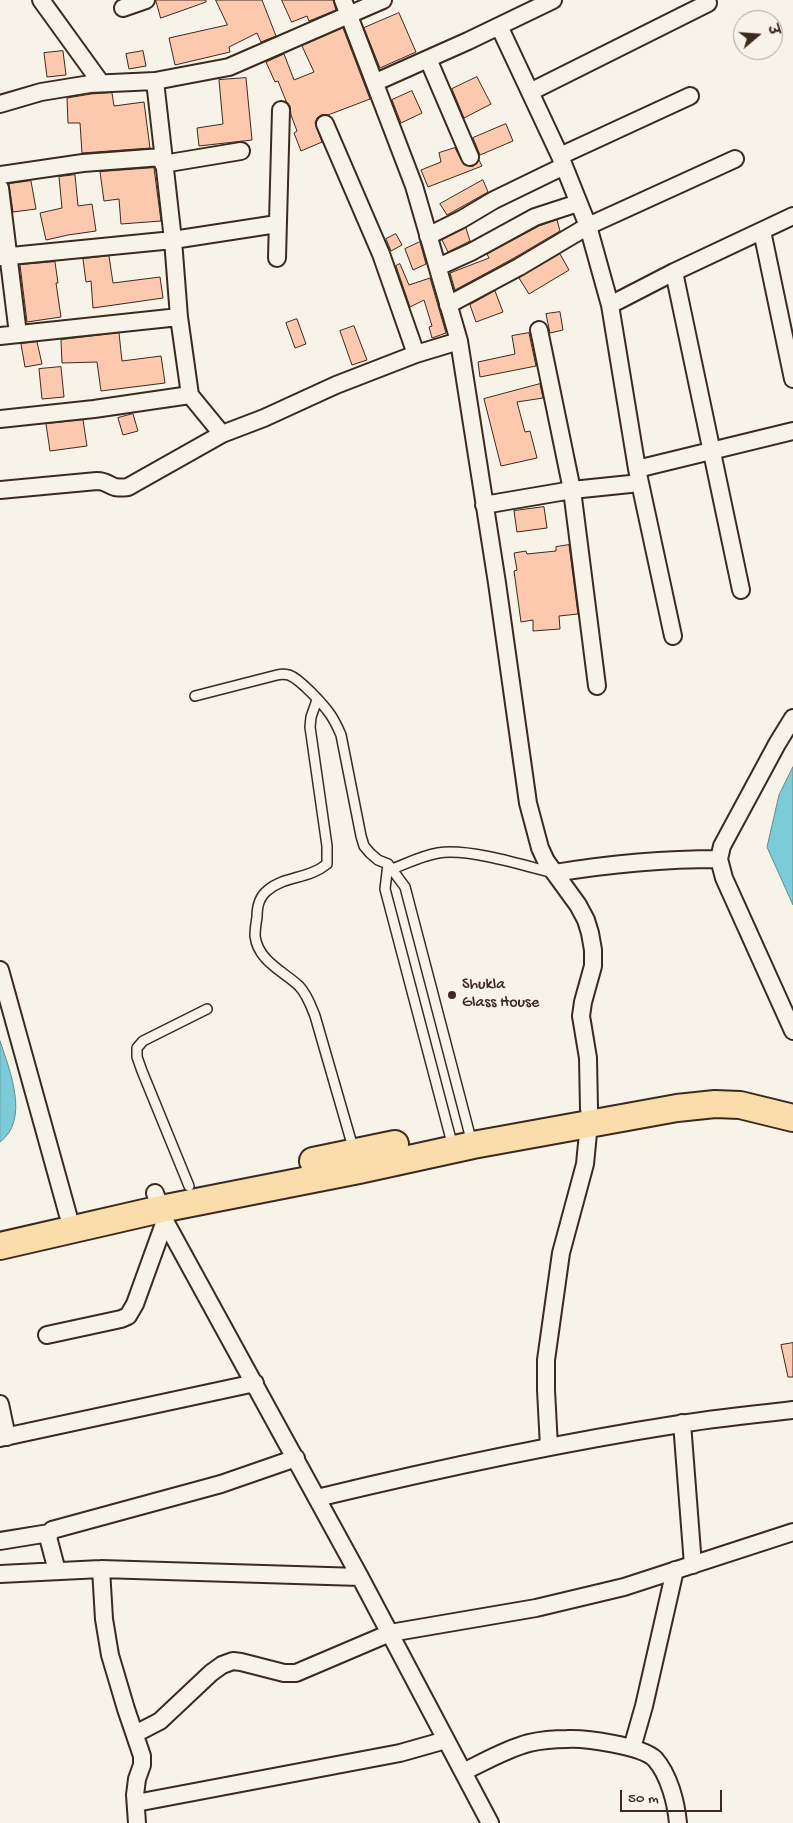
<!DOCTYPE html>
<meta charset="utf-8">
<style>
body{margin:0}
#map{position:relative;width:793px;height:1823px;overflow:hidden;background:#f7f3e8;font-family:"Gochi Hand","Playpen Sans Deva",sans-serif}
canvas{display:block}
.north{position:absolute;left:733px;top:10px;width:50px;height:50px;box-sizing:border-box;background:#f7f3e8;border:1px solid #aca397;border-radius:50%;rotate:72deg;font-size:14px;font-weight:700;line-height:20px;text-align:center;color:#3b2a1e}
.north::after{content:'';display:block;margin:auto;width:18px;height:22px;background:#3b2a1e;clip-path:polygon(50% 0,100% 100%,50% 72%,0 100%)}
.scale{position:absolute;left:620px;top:1790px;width:102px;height:22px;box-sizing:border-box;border:2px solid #3b2a1e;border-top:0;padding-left:6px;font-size:15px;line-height:18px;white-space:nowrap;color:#3b2a1e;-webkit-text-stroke:4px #f7f3e8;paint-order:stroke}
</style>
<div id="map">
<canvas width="793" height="1823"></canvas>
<div class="north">उ</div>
<div class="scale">50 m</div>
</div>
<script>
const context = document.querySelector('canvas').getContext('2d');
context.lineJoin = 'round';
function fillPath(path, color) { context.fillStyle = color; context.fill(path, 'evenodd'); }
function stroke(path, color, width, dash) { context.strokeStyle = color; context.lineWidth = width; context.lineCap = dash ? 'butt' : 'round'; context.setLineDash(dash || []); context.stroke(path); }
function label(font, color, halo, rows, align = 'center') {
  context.font = font + ' "Gochi Hand",sans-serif'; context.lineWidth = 4; context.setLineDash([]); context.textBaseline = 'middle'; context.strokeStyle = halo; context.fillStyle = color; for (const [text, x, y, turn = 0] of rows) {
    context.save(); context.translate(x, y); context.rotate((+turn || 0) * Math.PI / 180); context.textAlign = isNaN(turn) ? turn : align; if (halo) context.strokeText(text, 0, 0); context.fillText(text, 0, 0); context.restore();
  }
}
const water = new Path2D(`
 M793,767V905L767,847L779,795Z
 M0,1041C10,1071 30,1120 0,1142Z`);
fillPath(water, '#7ccbd8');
stroke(water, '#628b8e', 1);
const building = new Path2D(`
 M156,0H206V2L161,18Z
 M216,0H262L276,36L261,42L257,33L229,47L230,52L175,65L169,38L227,25Z
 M282,0H333L336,10L309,21L307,16L292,22Z
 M399,13L416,52L380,68L364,28Z
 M343,28L370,99L328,115H321L317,118L315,123L322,142L301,151L294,133L297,131L291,115L290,106L286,101L278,81L275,82L266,62L284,54L294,80L314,72L302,46Z
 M63,51L66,75L47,77L44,53Z
 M143,51L146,66L129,69L126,54Z
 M477,77L491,104L464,118L452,89Z
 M246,78L252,140L199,146L197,128L223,124L219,80Z
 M412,91L422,113L401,123L392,100Z
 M112,93L114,106L144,102L150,148L82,153L80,123H68L67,98L91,94Z
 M506,124L513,141L480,155L473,138Z
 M455,148L464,165L473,166L479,160L482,166L428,187L421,170L441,162L439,153Z
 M154,168L161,221L121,224L119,199L104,201L100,172Z
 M75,175L78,206L92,204L96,231L68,235L46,240L40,213L62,208L59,177Z
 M483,180L488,192L447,215L440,204Z
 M31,181L36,209L13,212L9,184Z
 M557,220L560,231L514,258L455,290L450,273L489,258L487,254L539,226Z
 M466,228L470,241L448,252L442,240Z
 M396,234L402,245L391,251L386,239Z
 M420,242L426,264L413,270L405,249Z
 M560,254L569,270L529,294L519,278Z
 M109,256L113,283L160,277L163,298L93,308L91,281L86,282L83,259Z
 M55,262L58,283H56L61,317L27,322L20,265Z
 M400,264L409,285L430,278L446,333L432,338L429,327L432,326L424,300L410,307L396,266Z
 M495,291L503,312L476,322L470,305Z
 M560,312L563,330L550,333L546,314Z
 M297,319L306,344L295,348L286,323Z
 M354,326L367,360L352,365L340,331Z
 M119,333L122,361L161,356L165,383L101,391L97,362L62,363L61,340Z
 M529,333L536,366L480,377L478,362L515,354L512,336Z
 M37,342L42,364L25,367L21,344Z
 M61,367L64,397L42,399L39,369Z
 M540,384L543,398L517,402L525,432L530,431L537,458L501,466L484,399Z
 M133,414L138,431L123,435L118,418Z
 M83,420L87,446L50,451L46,424Z
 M544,507L547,528L517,532L514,511Z
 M569,545L578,614L559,616L560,629L533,631V620L521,622L514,571L517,570L514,553L526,551L527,554L556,551V547Z
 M793,1343V1377H788L781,1345Z`);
fillPath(building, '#fdc9ae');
stroke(building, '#3b2a1e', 1);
const service = new Path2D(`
 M195,696L277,675C281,674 285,674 289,675C300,679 323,704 330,714C335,721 338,728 341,735L361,836L364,846L370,853L378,860L388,864L405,887L472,1143
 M317,700L311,717L310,727L327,846V864C309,879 284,876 268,890C259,897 257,906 257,917C256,923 255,930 255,936C258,961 283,971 299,986C307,994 311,1006 315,1016L354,1151
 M388,864L385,889L453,1147
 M387,871C404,865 420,856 438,853C468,848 523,865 553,873
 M189,1186L142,1071L137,1057V1048L143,1041L207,1009`);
const minor = new Path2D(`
 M41,0L101,83
 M343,0L414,186L459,341L497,583L528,803L540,848L546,861L578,905L586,920L590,933L593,950V966L583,1002L581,1016L588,1058L589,1109
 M123,8L146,0
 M499,26L560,156L588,226L610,305L637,469L673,636
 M428,59L470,157
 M376,82L468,41L553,0
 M530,92L708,3
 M0,104L41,92L90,84L155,81
 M325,124L381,254L416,354
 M560,156L690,96
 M163,164L241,151
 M0,175L83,163L162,157
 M0,188L18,334
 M762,231L793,379
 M428,236L462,219L494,200L564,166
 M0,257L173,240L277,224
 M277,258L281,110
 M438,267L471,252L535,217L578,203
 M674,272L741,590
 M448,305L519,267L588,226L735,159
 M610,305L674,272L793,216
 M539,330L572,490L597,686
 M0,336L179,317
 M0,419L94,409L190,395
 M222,434L190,395L179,317L173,240L155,81L229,67L383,0
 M637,469L793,431
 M0,490L97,481C111,481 108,490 128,487L222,434L264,418L336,385L416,354L459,341
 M484,505L572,490L640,483
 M793,718L777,744L722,846L719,859L724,878L793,1031
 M555,873C609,864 664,859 719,859
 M0,970L68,1215
 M155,1193L165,1221L360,1577L490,1823
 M47,1335L121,1319L128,1316L135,1304L165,1221
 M0,1404L7,1437
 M682,1423L693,1565
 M0,1438L255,1383
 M549,1447L546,1390V1360L561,1253L585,1164L589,1123
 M317,1498C437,1469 558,1443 680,1424C718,1418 756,1414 793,1410
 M0,1541L49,1533
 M101,1569L104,1619L110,1655L126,1709L142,1756V1765L137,1779L135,1795L137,1823
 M57,1571L48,1537L52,1530L221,1484L296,1458
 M0,1574L101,1569L360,1577
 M135,1734L160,1721L211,1673L222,1665L233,1661L241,1662L284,1673H296L390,1633L536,1608L624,1587L793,1532
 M632,1748L644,1706L675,1570
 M463,1772C484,1762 506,1749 529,1743C542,1740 554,1739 567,1739C586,1738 642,1746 655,1759C669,1775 676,1802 678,1823
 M136,1803L400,1753L446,1740`);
const primary = new Path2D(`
 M313,1161L395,1144
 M0,1246L161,1209L359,1170L473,1145L677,1108L715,1104L740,1105L793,1118`);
stroke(service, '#3b2a1e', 12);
stroke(minor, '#3b2a1e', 20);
stroke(primary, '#3b2a1e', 30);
stroke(service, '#f7f3e8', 9);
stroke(minor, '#f7f3e8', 16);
stroke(primary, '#fbddab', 26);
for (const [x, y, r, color] of [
 [452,995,5,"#3b2a1e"]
]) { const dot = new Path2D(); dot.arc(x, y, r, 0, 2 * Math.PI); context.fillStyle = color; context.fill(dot); stroke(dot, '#f7f3e8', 2); }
label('16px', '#3b2a1e', '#f7f3e8', [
 ["Shukla",462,986],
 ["Glass House",462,1004]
], 'left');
</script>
